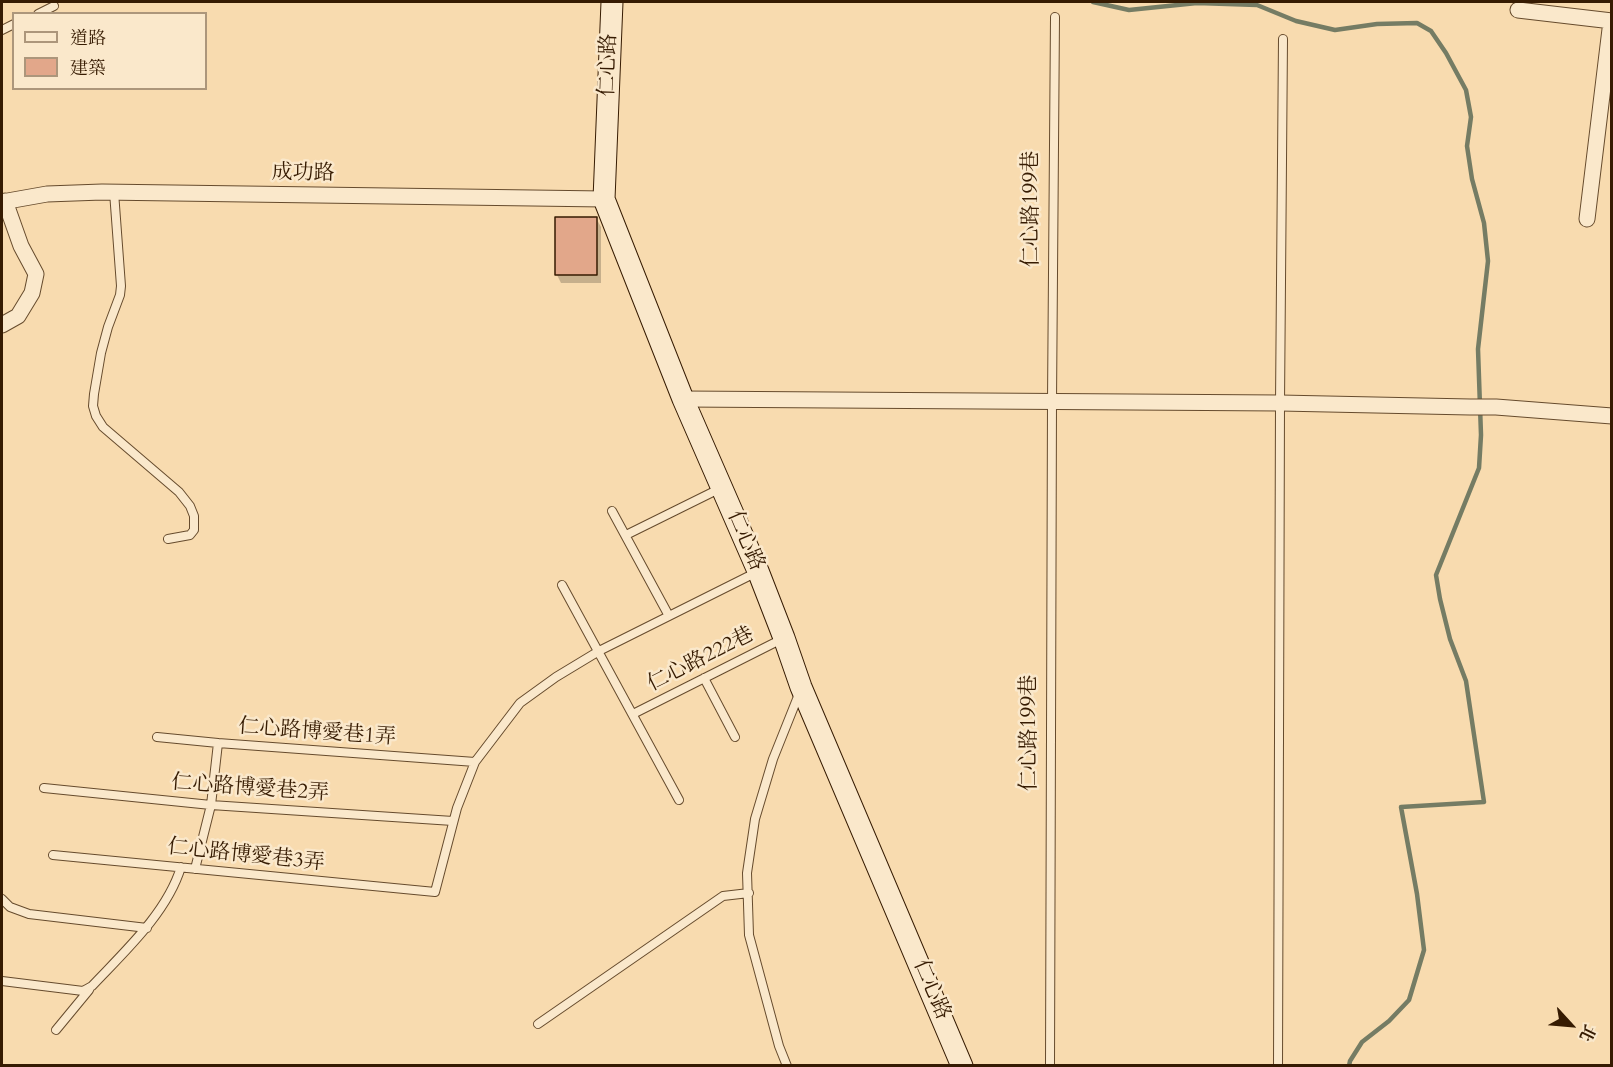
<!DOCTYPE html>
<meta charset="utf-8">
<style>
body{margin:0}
#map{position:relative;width:1613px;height:1067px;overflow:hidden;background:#f8dbaf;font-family:Cardo,"Noto Serif TC",serif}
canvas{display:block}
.frame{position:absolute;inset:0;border:3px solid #361b02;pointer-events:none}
.legend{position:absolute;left:12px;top:12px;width:195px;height:78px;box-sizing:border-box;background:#fae8cb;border:2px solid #ac967b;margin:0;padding:8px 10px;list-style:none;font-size:18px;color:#361b02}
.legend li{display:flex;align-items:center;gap:12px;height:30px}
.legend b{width:30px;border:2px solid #ac967b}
.north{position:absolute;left:1541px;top:995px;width:60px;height:60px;-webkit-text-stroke:4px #fae8cb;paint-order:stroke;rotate:116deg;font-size:16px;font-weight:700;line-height:24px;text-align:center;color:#361b02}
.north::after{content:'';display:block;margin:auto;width:21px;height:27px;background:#361b02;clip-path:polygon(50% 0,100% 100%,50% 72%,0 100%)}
</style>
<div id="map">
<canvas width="1613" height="1067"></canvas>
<div class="frame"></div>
<ul class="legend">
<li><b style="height:8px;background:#fae8cb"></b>道路</li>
<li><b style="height:16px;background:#e2a78a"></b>建築</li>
</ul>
<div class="north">北</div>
</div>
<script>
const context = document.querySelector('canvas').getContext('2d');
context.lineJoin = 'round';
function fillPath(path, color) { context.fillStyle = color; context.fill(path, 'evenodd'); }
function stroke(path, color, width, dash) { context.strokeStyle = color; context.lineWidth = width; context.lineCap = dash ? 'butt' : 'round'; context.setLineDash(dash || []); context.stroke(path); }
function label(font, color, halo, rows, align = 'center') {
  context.font = font + ' Cardo,"Noto Serif TC",serif'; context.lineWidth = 5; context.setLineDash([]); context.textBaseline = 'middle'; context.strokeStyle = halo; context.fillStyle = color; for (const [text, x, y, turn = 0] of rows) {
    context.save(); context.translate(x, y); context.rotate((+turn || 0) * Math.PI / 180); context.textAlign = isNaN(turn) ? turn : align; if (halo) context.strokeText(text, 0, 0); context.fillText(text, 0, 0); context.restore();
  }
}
fillPath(new Path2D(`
 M596,218L601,227V283H561L557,275Z`), '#0003');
stroke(new Path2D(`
 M1093,2L1129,10L1197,3L1257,5L1296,21L1335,30L1377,24L1417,23L1431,31L1446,53L1466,90L1471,117L1467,146L1472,179L1484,223L1488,261L1478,349L1481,435L1479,468L1436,575L1440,599L1450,639L1466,681L1484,802L1401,807L1417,894L1424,950L1409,1000L1389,1021L1362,1042L1350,1061L1349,1066`), '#757c64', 4.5);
const building = new Path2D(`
 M555,217H597V275H555Z`);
fillPath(building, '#e2a78a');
stroke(building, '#361b02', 1.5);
const lane = new Path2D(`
 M38,14L54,6
 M2,30L14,24
 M114,192L121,286L120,295L108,327L101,353L94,394L93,406L96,416L103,427L179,492L190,506L194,516V530L190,535L168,539
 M612,511L669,616
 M626,535L721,488
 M562,585L679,800
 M704,678L735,737
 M633,714L782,639
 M157,737L218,743L475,762
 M44,788L211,805L453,821
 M53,855L435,892L457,808L475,762L520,703L556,677L599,651L757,572
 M195,869L211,805L218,743
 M2,899L10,907L29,914L147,928
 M2,981L83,991L92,986C124,952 167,913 181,867
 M538,1024L723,896L749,893
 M56,1030L89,990
 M787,1066L779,1046L749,935L747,873L755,819L773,759L799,694
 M1050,1066L1052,401L1055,17
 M1278,1066L1280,403L1283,39`);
const street = new Path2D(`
 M1518,10L1612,21
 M2,202L47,194L102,192L604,199
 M1587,219L1611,21
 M2,325L18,316L32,293L36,274L21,246L5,201
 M683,399L1280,403L1470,407H1496L1612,416`);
const secondary = new Path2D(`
 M612,2L604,199L683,399L758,571L784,638L801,687L962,1066`);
stroke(lane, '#664b2d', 10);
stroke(street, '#664b2d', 17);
stroke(secondary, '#361b02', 23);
stroke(lane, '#fae8cb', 8);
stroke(street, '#fae8cb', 15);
stroke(secondary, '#fae8cb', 21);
label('21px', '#361b02', '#fae8cb', [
 ["仁心路",609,65,-88],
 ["成功路",303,174,1],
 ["仁心路199巷",1032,209,-90],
 ["仁心路",745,541,67],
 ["仁心路222巷",701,660,-27],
 ["仁心路博愛巷1弄",317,733,4],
 ["仁心路199巷",1030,733,-90],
 ["仁心路博愛巷2弄",250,789,4],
 ["仁心路博愛巷3弄",246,856,6],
 ["仁心路",931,990,67]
]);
</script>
